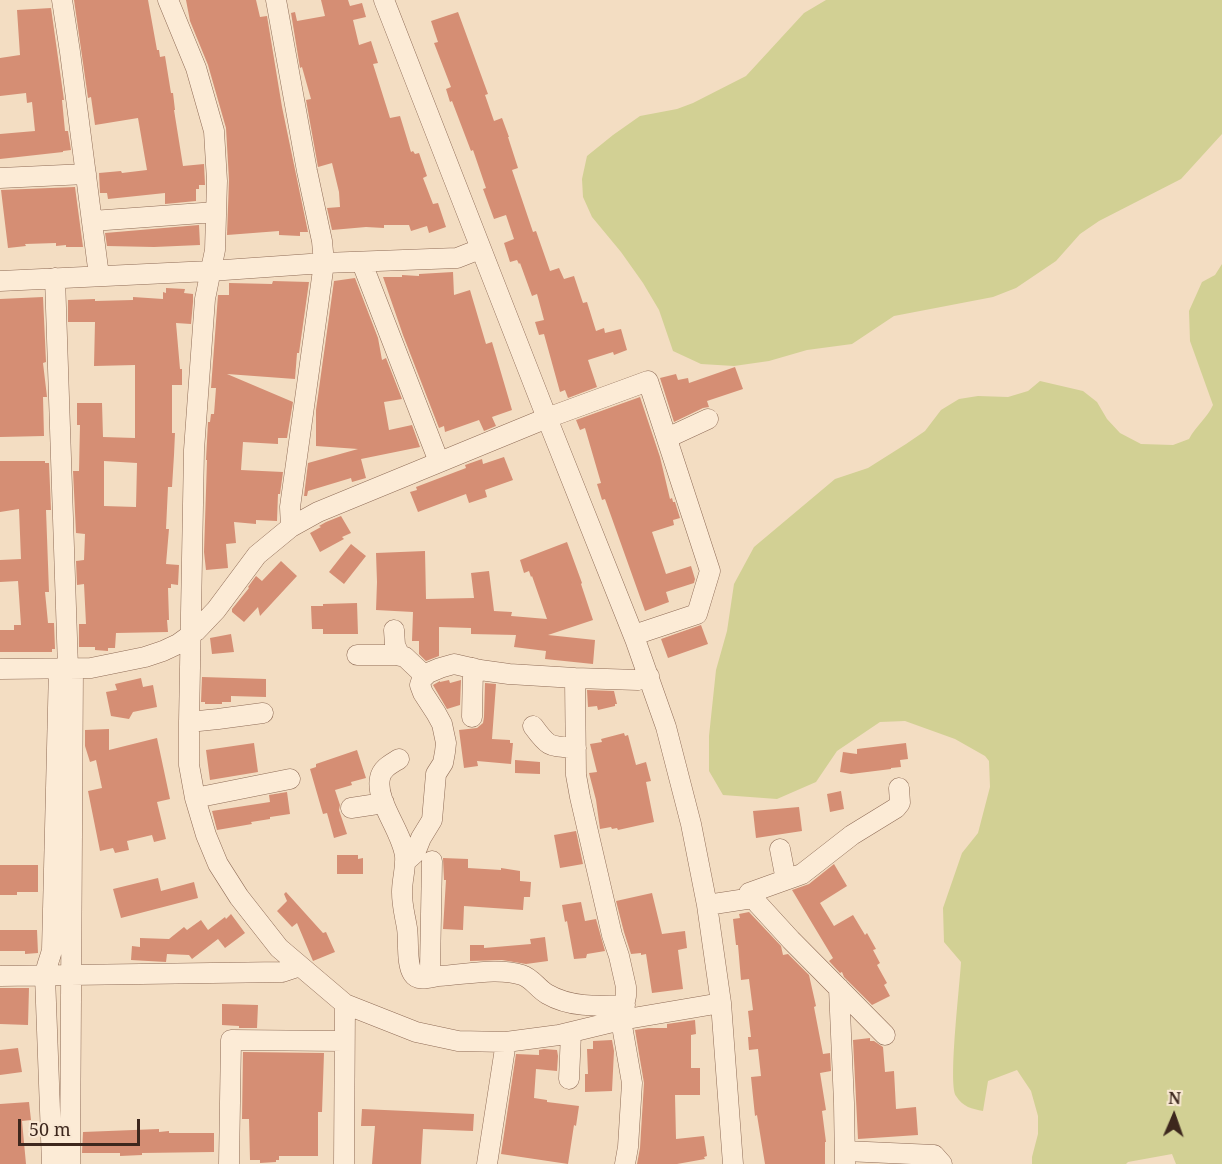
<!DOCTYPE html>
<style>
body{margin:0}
#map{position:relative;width:1222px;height:1164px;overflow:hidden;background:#f3ddc2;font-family:"Noto Serif",serif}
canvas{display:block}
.north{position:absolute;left:1144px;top:1086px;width:60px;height:60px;-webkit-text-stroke:4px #f9e8d3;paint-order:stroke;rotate:2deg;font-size:16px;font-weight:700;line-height:24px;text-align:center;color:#3d271d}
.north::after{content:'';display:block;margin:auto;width:21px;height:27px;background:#3d271d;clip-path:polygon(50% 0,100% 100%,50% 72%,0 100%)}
.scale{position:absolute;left:18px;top:1119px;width:122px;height:27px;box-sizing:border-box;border:3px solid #3d271d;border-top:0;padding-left:8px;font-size:18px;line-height:21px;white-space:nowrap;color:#3d271d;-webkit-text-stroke:4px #f9e8d3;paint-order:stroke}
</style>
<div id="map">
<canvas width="1222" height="1164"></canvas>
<div class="north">N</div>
<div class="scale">50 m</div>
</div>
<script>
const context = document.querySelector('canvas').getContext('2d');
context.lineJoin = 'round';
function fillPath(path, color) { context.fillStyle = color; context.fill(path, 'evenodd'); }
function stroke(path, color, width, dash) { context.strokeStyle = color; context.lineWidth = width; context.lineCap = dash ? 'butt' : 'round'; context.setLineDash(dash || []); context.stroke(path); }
fillPath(new Path2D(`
 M826,0H1222V134L1181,179L1099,221L1080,234L1056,261L1016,288L993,297L894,316L852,344L807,350L769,361L734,366L701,364L673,351L659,310L643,283L621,252L592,217L583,197L582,179L587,156L613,135L640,116L677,109L693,103L746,76L804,13Z
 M1222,264V1164H1176L1172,1154L1128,1162L1126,1164H1032V1157L1038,1134V1116L1031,1091L1017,1070L988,1081L983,1111C972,1109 963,1107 956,1096C948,1083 960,984 961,962L944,942L943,908L962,853L978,833L990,787L989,761L985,756L955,739L905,721L880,722L837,751L816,782L777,799L723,795L709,771V736L716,670L727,631L734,584L754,547L835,479L868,468L906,444L925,431L941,410L959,399L978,396L1008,397L1028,391L1040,381L1083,391L1097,402L1107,419L1120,433L1141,444L1173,445L1189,439C1196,426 1207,418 1213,405L1190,341L1189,311L1202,282L1215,275Z`), '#d2d094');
fillPath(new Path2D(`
 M74,0H148L157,50H159L160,57L165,56L171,93H173L175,110H174L183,166L204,164L205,185H199V189H196V201L165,204V193L108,199L107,193H100L99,173L121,171L122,173L147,170L138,118L95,125L91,97L88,98Z
 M186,0H256L260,17L267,16L282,107L308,232H300V236L279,235V231L227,235L229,180L226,128L208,65L190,21Z
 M321,0H348L350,6L362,3L366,17L353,20L359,45L371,41L378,63L373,64L390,118L400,116L411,152L413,151L415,154L419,153L427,176L423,178L433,204L438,203L446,227L429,233L427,226L411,231L409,225H384V228L366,227L332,230L327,208L340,207L339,192L332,163L318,167L306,100L311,99L302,67L300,68L291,13L295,12L297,21L325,16Z
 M51,8L64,100H62L65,131H68L71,150L63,151V152L0,159V134L35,131L32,102L27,103L26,93L0,96V58L20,55L17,10Z
 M458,12L488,94L485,95L494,121L502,118L509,137H508L518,168L512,170L533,232L536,231L550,271L559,268L564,279L574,276L583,303L587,302L596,331L604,328L605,333L621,329L627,350L614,355L613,352L588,360L597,387L568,398L565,390L560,392L544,334L539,335L535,322L544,320L537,294L532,296L520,263L519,264L517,260L510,262L504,243L514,239L506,215L494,219L483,189L486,188L473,150L471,151L452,101L450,102L446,89L451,87L434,43L438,42L431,21Z
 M75,187L83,247H66V245L56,246V243L25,244L26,246L8,248L1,190Z
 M199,225L200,245L154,247L107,246L105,233Z
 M453,272L454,295L470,290L486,344L492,342L512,410L492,417L496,426L484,431L479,420L445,432L444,426L439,428L403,335L383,277H402V275L419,276V274Z
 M355,278L378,338L382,360L386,358L402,399L384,402L389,430L412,425L420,447L361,459L366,478L352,482L351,478L308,491L307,496H304L308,463L358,449L316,446V410L334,281Z
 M273,281L309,282L299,353H297L295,379L227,374L293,402L287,438H278V444L243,442L241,470L283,472L280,494H278L277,521L256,520V524L234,522L236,543L226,544L228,568L206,570L204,552L207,460H206L208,422H210L211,414H214L216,388H211L218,295H229V283L272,284Z
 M166,288L185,289L184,293L193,294V302L191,324L176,323L180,369H182V385H172V433H175L174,455L172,487H168L166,529H169L166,564L179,565L178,585L171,584V588H168L169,620H167L168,632L116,633L115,648H108V651L95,650V647H79V624H86L84,584L77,585L76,561L84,560L85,534L76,533L73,471H79L80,425H77V403H102L103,437L135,438V365L94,366L95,322H68V300L95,299V301L133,300V297L163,299V292L166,293ZM104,461L137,463L136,507L104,506Z
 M43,297L46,362L43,363L47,397H43L44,436L0,437V299Z
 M735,367L743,389L707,401L709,407L703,408L674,422L660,378L676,374L678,380L688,378L689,383Z
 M640,397L660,457L670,499L672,498L673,502H675L680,518L673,520L674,525L652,532L666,574L691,566L695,579L694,583L666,592L669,602L645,611L605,499L602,500L597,484L601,483L585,428L580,430L576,420Z
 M504,457L513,480L485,490L487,497L469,503L466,494L418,512L410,492L417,490L416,487L466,468L465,465L482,459L483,464Z
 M0,461H45V463H49L51,510H46L49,592H45L48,623H54L55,649H52V652H0V630H14V625H21L18,581L0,582V560L21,559L19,509L0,512Z
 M341,516L351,533L342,537L344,539L320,552L310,533L321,527L319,526L326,522Z
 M567,542L582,583L581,584L593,620L548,635L595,640L593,664L545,659L546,651L514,647L516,635L471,634V628L439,627V656L426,661L419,654V641H412L413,612L376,610L377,582L376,553L425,551L426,599L474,598L471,573L489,571L494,611L512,612L511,616L547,619L532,576L531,577L529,571L524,573L520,560Z
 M351,544L366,556L344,584L329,572Z
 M281,561L297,576L260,616L258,607L244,622L232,612V609L249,588L248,587L256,576L262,581Z
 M357,603L358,634H323V629H312L311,606H323V604Z
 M701,625L708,644L668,658L661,639Z
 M231,634L234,652L212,654L210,638Z
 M202,677L266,679V697L231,696V702H222V704H205V702H201Z
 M141,678L143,687L153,685L157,707L133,712L129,719L111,716L106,692L117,690L115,684Z
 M449,680L450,683L461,680L460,705L447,709L433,685L440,681V682Z
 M485,683L496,684L492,739L510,740V743H513L511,764L477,761L478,766L464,768L459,730L477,728L483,723L484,717Z
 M587,690L614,691L617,704H615V706L598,710L597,706L588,707Z
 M109,729V750L157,738L170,799L157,802L166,839L154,842L152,835L127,841L129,850L115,853L113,848L100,851L88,791L102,788L96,760L90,762L85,746V730Z
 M624,733L625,736L628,735L636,765L646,762L651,781L646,782L654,822L618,830L617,828L612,829L611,827L600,829L596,800L589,773L597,772L590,744L602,742L601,739Z
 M254,743L258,772L210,780L206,750Z
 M906,743L908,759L900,760L901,767L891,768V769L851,774L840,772L843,752L857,754V749Z
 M357,750L366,778L351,782L352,785L335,790L340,805L339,810L347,834L334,838L327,813L323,814L310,769L316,767V764Z
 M515,760L540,762V774L515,773Z
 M841,791L844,809L830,812L827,794Z
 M287,792L290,814L270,817V819L251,822L252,824L217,830L212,811L270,802L269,795Z
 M799,807L802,831L756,838L753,811Z
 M576,831L583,864L560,868L554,835Z
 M337,855H358V859L363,858V874H337Z
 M443,858L468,859V868L501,870V868L520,871V881L531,882L530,897H524L523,910L464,906L463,930L443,929L446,880H444Z
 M834,864L847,886L820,903L834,926L853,915L865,935L867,933L876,949L873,950L880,963L877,965L887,983L884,985L890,996L872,1005L844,977L842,972L840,973L829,961L833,958L792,890L809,884Z
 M0,865H38V892H17V895H0Z
 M158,878L161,891L194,882L198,898L121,918L113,889Z
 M286,892L323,933L326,932L335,952L313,961L297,923L292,927L277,911L287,901L284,894Z
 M652,893L662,934L685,931L687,948L678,950L683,989L652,993L646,954L641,955V953L631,954L624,932L616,901Z
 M581,902L585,921L596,919L605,951L587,954L586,958L574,959L567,921L565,922L562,905Z
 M749,912L781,946L783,955L788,954L809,975L816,1006L814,1007L823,1054L830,1053L831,1071L820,1073L826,1110L822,1111L826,1142H825V1164H765L757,1115L755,1116L751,1077L761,1076L758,1049L749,1050L748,1037H751L748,1011L753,1010L749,979L741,980L738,945H736L733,919L740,918L739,914Z
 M231,914L245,933L225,948L218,939L192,959L189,955L167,954L166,962L131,960L132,946L140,947V938L169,939L184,927L187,930L201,920L208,930L225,917L226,919Z
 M0,930H37L38,953L25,954V951H0Z
 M545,937L548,961L526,964L502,960L470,961V945H484V948L531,944L530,939Z
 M0,988H29L28,1025L0,1024Z
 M222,1004L258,1005L257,1028H239V1026L222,1025Z
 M695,1020L696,1034L691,1035V1068H700V1095H675L676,1139L704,1136L707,1156L704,1157L705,1159L677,1164H637L640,1148L644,1083L635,1030L648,1028H667V1024Z
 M870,1038V1041H874L883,1047L885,1072L894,1071L896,1109L916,1107L918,1135L858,1139L853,1040Z
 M612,1040L614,1051L612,1091L585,1092V1074H588L587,1049H593V1041Z
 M18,1048L22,1072L0,1075V1050Z
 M544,1049L557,1050L558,1056L557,1071L536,1069L534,1098L547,1100V1102L579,1106L576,1126L574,1125L568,1164L501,1154L516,1054L539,1055V1050Z
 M243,1052L324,1053L322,1112H318V1156H279V1160H276V1162L260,1163V1160H250L249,1119H242Z
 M29,1102L31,1120L22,1121L26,1164H0V1104Z
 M362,1109L474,1114L473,1131L423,1129L421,1164H372L375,1126H361Z
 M159,1129V1132L169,1131V1133H214V1152L142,1153V1155L120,1156V1153H82L83,1132Z`), '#d58e74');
const minor = new Path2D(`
 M62,0L70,52L99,276
 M168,0L196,68L214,131L217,181L215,250L205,299L194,450L189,722V765L195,798L206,835L218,864L239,897L279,948L345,1004L416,1032L458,1041L506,1042L559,1035L621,1020L721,1003
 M276,0L307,171L322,241L324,263L290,507L291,527
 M384,0L547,418L635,639L666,727L691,824L707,905L721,1003L733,1164
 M0,178L86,174
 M92,221L216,212
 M362,263L439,462
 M55,278L68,668
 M0,281L210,271L324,263L457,258L480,249
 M667,438L708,419
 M394,630L395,645L400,656
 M357,655H397L405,657L425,676
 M0,669L91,668L145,657L163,651L178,644L196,631L216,610L257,555L291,527L318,512L547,418L648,381L710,571L697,614L634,635
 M575,678L576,775L580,797L612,935L619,956L626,987V996L621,1020L632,1083L628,1147L625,1164
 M472,717L473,668
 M189,722L218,719L263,713
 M533,726C549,748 549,746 576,748
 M399,759C391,764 382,768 380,778C375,801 402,831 405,856C406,868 402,880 402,892C402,907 405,915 407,928C409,940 406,964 413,974C418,982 431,977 438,976
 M195,798L290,779
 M351,808L384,803
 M780,849L786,880
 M432,861L430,969L433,973L438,976C464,975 497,967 522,975C532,978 538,989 547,994C571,1008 599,1006 625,1005
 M405,862L415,853L421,838L432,820L436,774L443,763L445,752L446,743L442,724L436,713L423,693L420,685L422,679L428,673L440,668L454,664L480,670L509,674L575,678L638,680L649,676
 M707,905L753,898
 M0,976L282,972L300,966
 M839,988L844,1103L845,1164
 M885,1035L791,940L759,905L749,893L802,874L852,835L896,808L900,803L899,788
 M569,1079L571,1033
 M845,1151L934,1155L942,1164
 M52,1164L45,976C46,966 50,959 52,950L59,668
 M70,1164L73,668
 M229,1164L231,1040L344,1041
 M344,1164L345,1004
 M487,1164L506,1042`);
stroke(minor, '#8f6c57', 21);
stroke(minor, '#fcebd6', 20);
</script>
